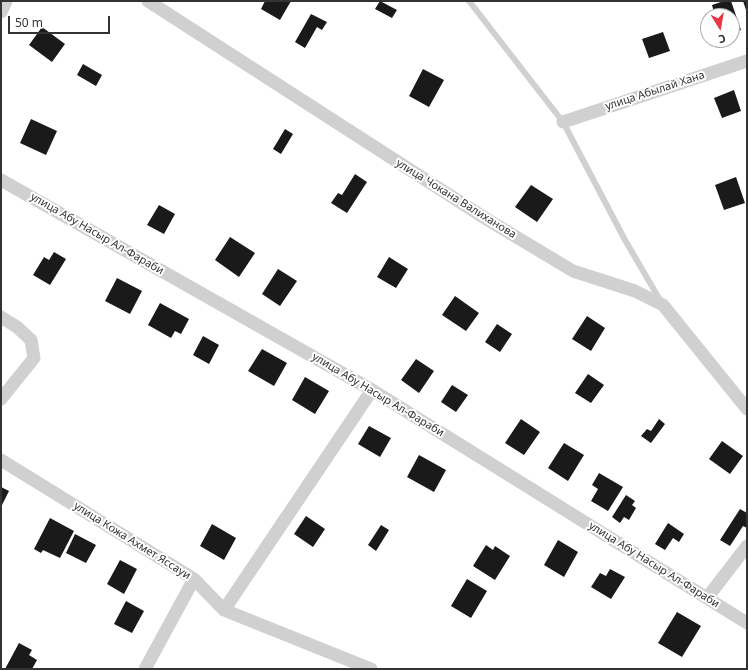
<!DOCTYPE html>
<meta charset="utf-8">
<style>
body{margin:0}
#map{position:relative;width:748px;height:670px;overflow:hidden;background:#fff;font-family:"Noto Sans",sans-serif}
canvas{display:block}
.frame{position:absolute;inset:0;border:2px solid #333;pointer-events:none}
.north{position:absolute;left:700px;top:8px;width:40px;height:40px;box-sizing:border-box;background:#fff;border:1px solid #adadad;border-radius:50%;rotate:169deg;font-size:11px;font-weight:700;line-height:16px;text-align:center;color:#333}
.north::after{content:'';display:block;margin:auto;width:14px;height:18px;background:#e63946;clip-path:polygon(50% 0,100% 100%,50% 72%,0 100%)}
.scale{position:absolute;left:8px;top:16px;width:102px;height:18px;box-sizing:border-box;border:2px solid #333;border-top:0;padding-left:5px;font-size:12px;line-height:14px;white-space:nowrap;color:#333;-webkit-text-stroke:3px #fff;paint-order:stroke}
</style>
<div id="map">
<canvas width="748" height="670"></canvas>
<div class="frame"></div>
<div class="north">С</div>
<div class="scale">50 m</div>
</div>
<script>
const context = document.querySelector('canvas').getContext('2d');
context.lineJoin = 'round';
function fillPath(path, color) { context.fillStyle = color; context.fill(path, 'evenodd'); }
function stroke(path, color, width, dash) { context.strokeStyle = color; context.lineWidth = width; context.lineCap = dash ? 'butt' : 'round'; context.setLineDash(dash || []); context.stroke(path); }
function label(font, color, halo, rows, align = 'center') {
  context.font = font + ' "Noto Sans",sans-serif'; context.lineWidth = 4; context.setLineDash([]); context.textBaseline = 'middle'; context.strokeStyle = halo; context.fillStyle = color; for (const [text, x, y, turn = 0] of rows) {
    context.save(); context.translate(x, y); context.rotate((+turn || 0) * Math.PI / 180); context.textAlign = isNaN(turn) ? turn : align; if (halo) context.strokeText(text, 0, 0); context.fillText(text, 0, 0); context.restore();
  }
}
fillPath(new Path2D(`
 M265,1H291L280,20L261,9Z
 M380,1L397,10L392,18L375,9Z
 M724,1H731L741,30L732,33V16H715L712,5Z
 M743,1H747V13Z
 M311,14L327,22L322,30L317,27L305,48L295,42Z
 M42,27L65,44L52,62L29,45Z
 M663,32L670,51L649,58L642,39Z
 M83,64L102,75L96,86L77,75Z
 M423,69L444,80L429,107L409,96Z
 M734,90L741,111L722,118L714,98Z
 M31,119L57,131L46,155L20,143Z
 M285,129L293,134L281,154L273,149Z
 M355,174L367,182L347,213L331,203L338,193L342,195Z
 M736,177L745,203L724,210L715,185Z
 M531,185L553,199L537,222L515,207Z
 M159,205L175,214L164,234L147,225Z
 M230,237L255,253L239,277L215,260Z
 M54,252L66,259L50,285L33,275L44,257L49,260Z
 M389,257L408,269L396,288L377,277Z
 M278,269L297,281L280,306L262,294Z
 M117,278L142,291L130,314L105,301Z
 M455,296L479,313L466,331L442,315Z
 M160,303L189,319L181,334L175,331L171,338L148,325Z
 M587,316L605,328L591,351L572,339Z
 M497,324L512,334L500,352L485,342Z
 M203,336L219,345L209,364L193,355Z
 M262,349L287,363L274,386L248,371Z
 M416,359L434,371L419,393L401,380Z
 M588,374L604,385L591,403L575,393Z
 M305,377L329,391L315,414L292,400Z
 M452,385L468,395L456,412L441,402Z
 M521,419L540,432L524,455L505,443Z
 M659,419L665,424L651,443L641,436L647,429L651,431Z
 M369,426L391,438L380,457L358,444Z
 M722,441L743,456L730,474L709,459Z
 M564,443L584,455L568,481L548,468Z
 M419,455L446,470L434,492L407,477Z
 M599,473L623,487L608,511L591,501L598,489L592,485Z
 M1,487L9,491L1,507Z
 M626,495L635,501L632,505L636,508L629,520L624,517L620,523L612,517Z
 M740,509L747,513V528L743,526L730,546L720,540Z
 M306,516L325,529L313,547L294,534Z
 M50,518L74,531L60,558L43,550L41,553L34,549Z
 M668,523L684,534L679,542L673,538L665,550L655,544Z
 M212,524L236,538L224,560L200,546Z
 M381,525L389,530L376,551L368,545Z
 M75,534L96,545L86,563L66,553Z
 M558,540L578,552L564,577L544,565Z
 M486,545L493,550L495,546L510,556L495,580L473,566Z
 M120,560L137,569L124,594L107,584Z
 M610,569L625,577L611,599L591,587L600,573L606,576Z
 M467,579L487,591L471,618L451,606Z
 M126,601L144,611L132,633L114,624Z
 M677,612L701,626L682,657L658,643Z
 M19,643L32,650L29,655L37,660L32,669H5Z`), '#1a1a1a');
stroke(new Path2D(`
 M469,1L563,122L625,240L660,300`), '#d0d0d0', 6);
stroke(new Path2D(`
 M148,1L488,220L573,271L635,291L663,305L747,409
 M1,12L6,1
 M563,122L747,61
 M1,180L372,390L747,623
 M1,317L17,327L31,340L34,358L1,399
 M1,460L194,579L224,610L371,669
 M707,598L747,546
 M224,610L372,390
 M145,669L194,579`), '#d0d0d0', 13);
label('11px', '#333', '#fff', [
 ["улица Абылай Хана",655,91,-18],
 ["улица Чокана Валиханова",456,199,32],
 ["улица Абу Насыр Ал-Фараби",97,234,30],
 ["улица Абу Насыр Ал-Фараби",378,395,31],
 ["улица Кожа Ахмет Яссауи",132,541,32],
 ["улица Абу Насыр Ал-Фараби",654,565,32]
]);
</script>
